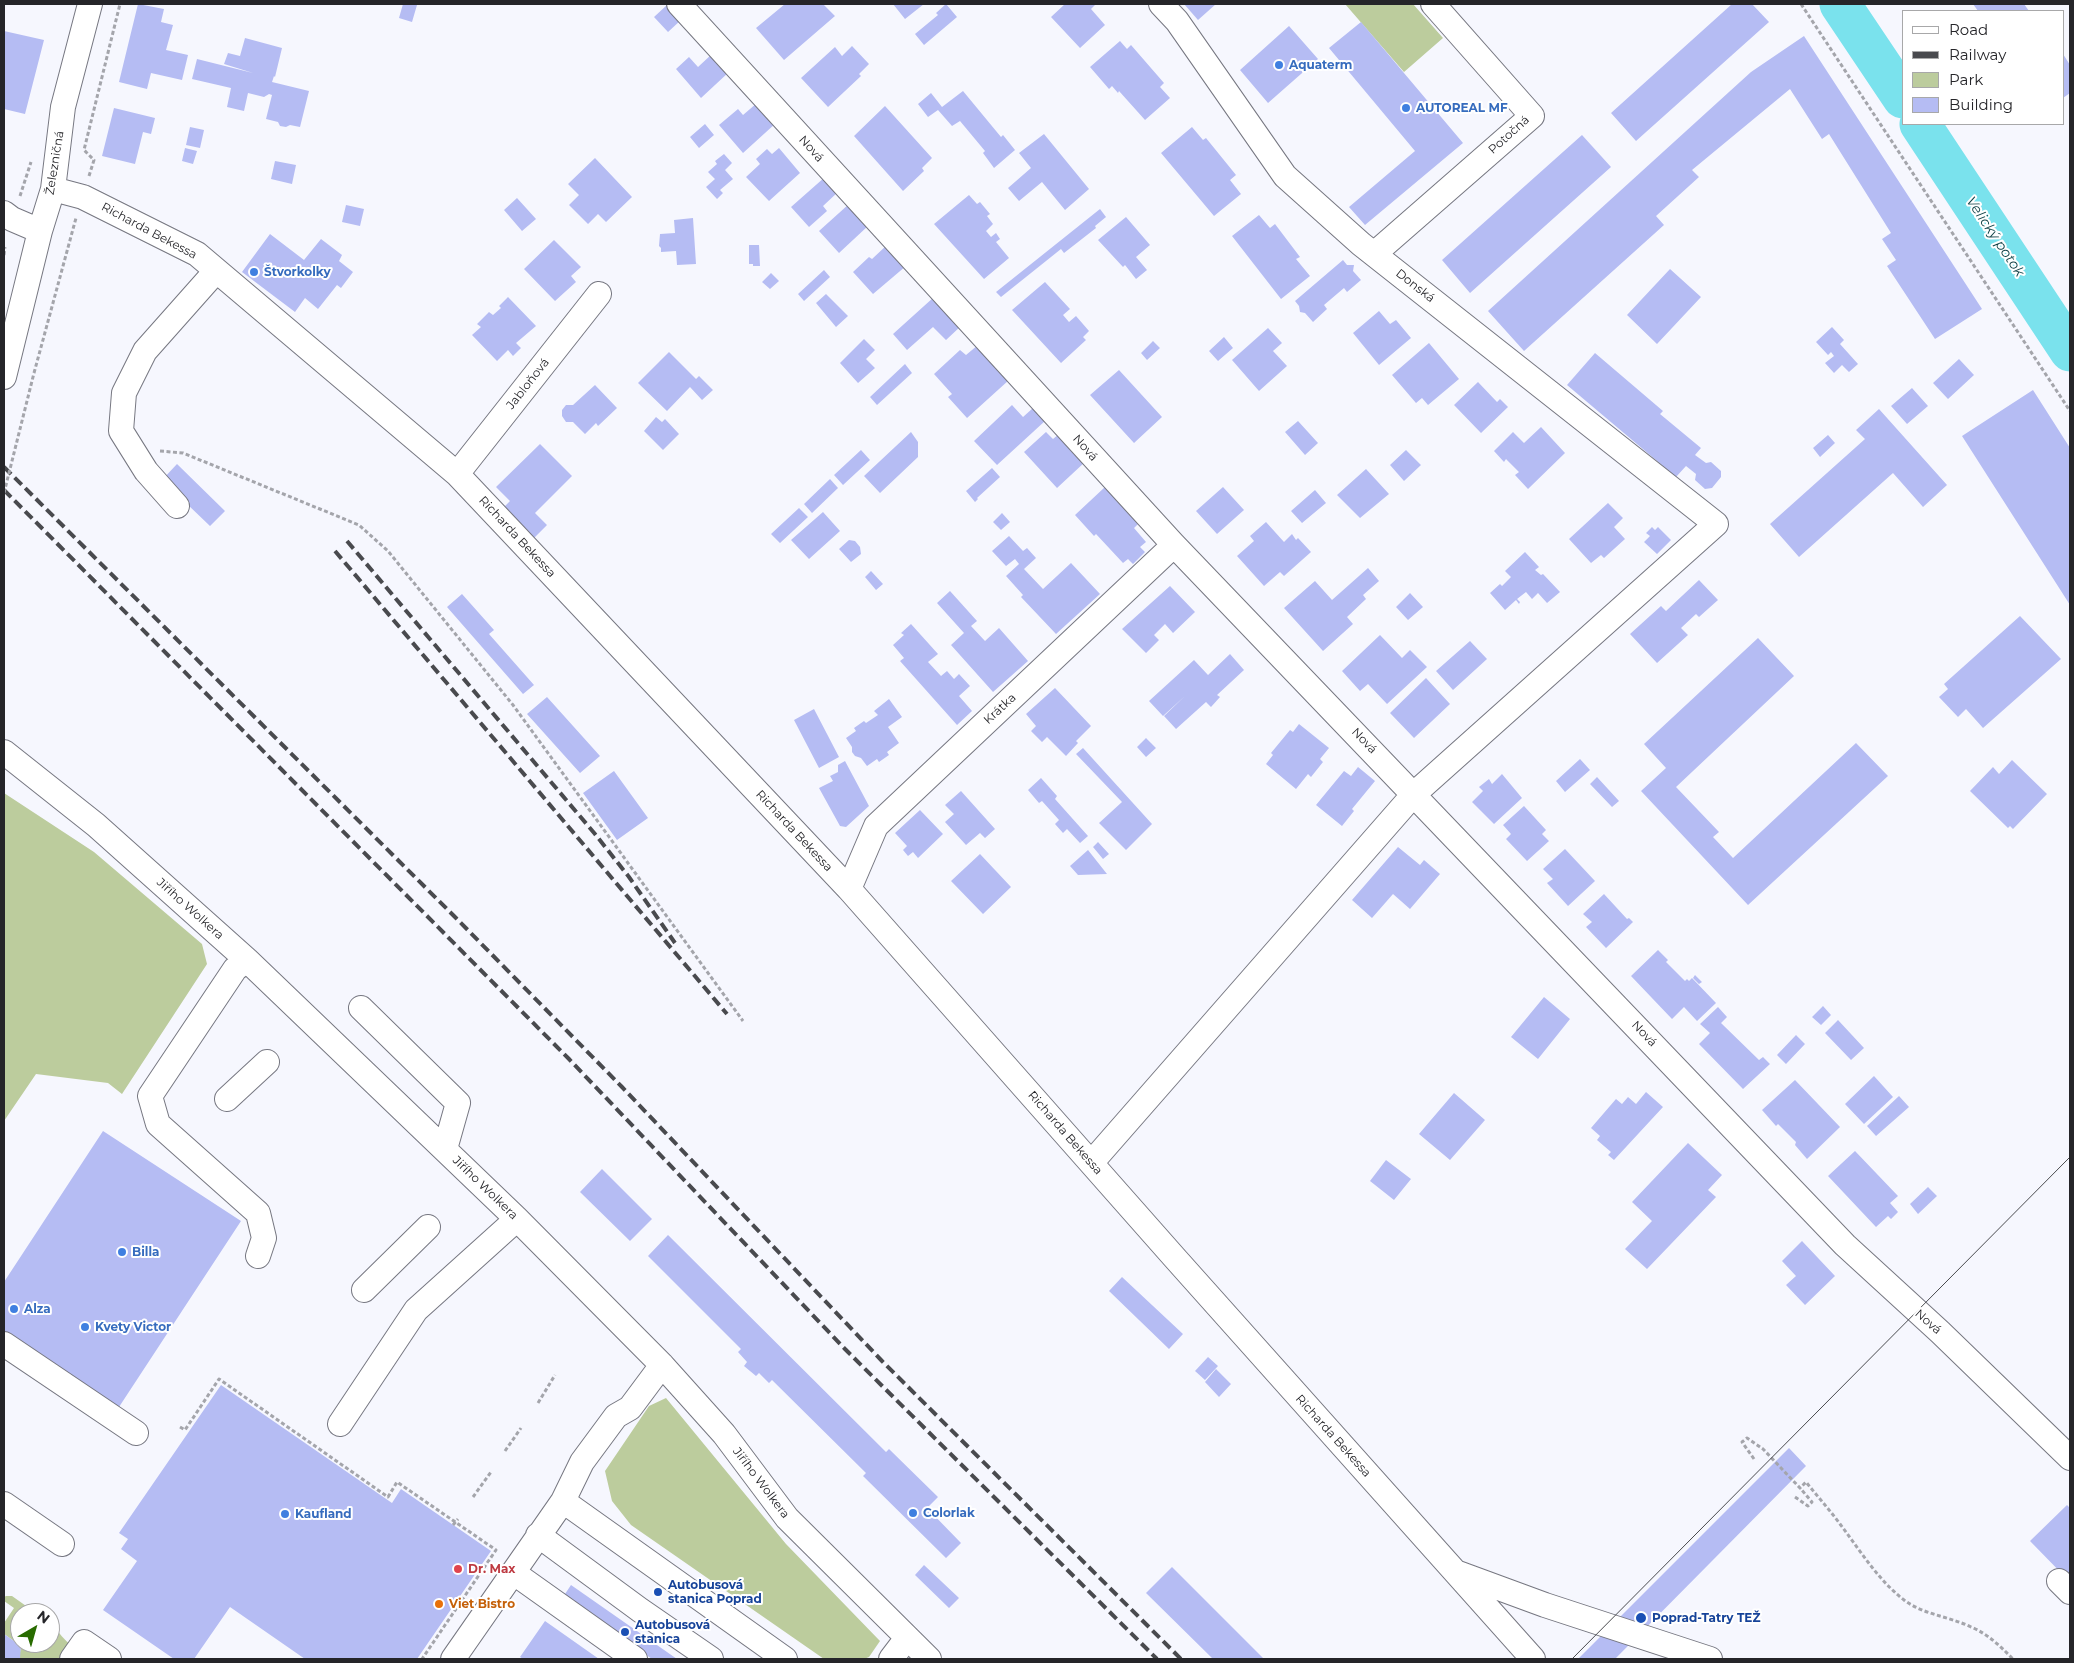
<!DOCTYPE html>
<meta charset="utf-8">
<style>
body{margin:0}
#map{position:relative;width:2074px;height:1663px;overflow:hidden;background:#f6f7fe;font-family:Montserrat,sans-serif}
canvas{display:block}
.frame{position:absolute;inset:0;border:5px solid #252529;pointer-events:none}
.legend{position:absolute;left:1902px;top:10px;width:162px;height:115px;box-sizing:border-box;background:#fff;border:1px solid #a8a8a9;margin:0;padding:6px 9px;list-style:none;font-size:15px;color:#252529}
.legend li{display:flex;align-items:center;gap:10px;height:25px}
.legend b{width:25px;border:1px solid #a8a8a9}
.north{position:absolute;left:10px;top:1603px;width:50px;height:50px;box-sizing:border-box;background:#fff;border:1px solid #a8a8a9;border-radius:50%;rotate:38deg;font-size:14px;font-weight:700;line-height:20px;text-align:center;color:#252529}
.north::after{content:'';display:block;margin:auto;width:18px;height:22px;background:#286b00;clip-path:polygon(50% 0,100% 100%,50% 72%,0 100%)}
</style>
<div id="map">
<canvas width="2074" height="1663"></canvas>
<div class="frame"></div>
<ul class="legend">
<li><b style="height:6px;background:#fff"></b>Road</li>
<li><b style="height:6px;background:#494a4e"></b>Railway</li>
<li><b style="height:14px;background:#bccc9d"></b>Park</li>
<li><b style="height:14px;background:#b5bcf3"></b>Building</li>
</ul>
<div class="north">N</div>
</div>
<script>
const context = document.querySelector('canvas').getContext('2d');
context.lineJoin = 'round';
function fillPath(path, color) { context.fillStyle = color; context.fill(path, 'evenodd'); }
function stroke(path, color, width, dash) { context.strokeStyle = color; context.lineWidth = width; context.lineCap = dash ? 'butt' : 'round'; context.setLineDash(dash || []); context.stroke(path); }
function label(font, color, halo, rows, align = 'center') {
  context.font = font + ' Montserrat,sans-serif'; context.lineWidth = 4; context.setLineDash([]); context.textBaseline = 'middle'; context.strokeStyle = halo; context.fillStyle = color; for (const [text, x, y, turn = 0] of rows) {
    context.save(); context.translate(x, y); context.rotate((+turn || 0) * Math.PI / 180); context.textAlign = isNaN(turn) ? turn : align; if (halo) context.strokeText(text, 0, 0); context.fillText(text, 0, 0); context.restore();
  }
}
fillPath(new Path2D(`
 M1345,4H1413L1443,38L1404,72Z
 M4,793L94,852L202,944L207,964L122,1094L108,1083L36,1074L4,1121Z
 M666,1398L786,1544L880,1641L869,1657L864,1659H824L631,1525L612,1501L605,1471L649,1406Z
 M6,1596H12L36,1613H20V1643H50V1623C58,1630 61,1637 70,1644L60,1659H19L21,1646L4,1634V1623L14,1608L4,1601V1597Z`), '#bccc9d');
stroke(new Path2D(`
 M1840,4L1903,98
 M1920,124L2070,351`), '#7ae2ed', 41);
fillPath(new Path2D(`
 M138,4L164,9L161,22L173,25L166,50L188,55L182,80L151,73L147,89L119,82Z
 M403,4L417,5L412,22L399,18Z
 M785,4H823L835,16L784,60L756,28Z
 M893,4H924L905,19Z
 M946,4L957,17L924,45L915,34L938,15L936,13Z
 M1065,4H1093L1095,5L1091,9L1105,25L1080,48L1051,17Z
 M1184,4H1216L1198,20Z
 M1732,4H1752L1769,22L1636,141L1611,113Z
 M1973,4H2024L2029,11H1978Z
 M667,5L681,20L668,32L654,17Z
 M1361,22L1463,143L1365,225L1349,207L1415,151L1329,48Z
 M1289,26L1318,59L1268,103L1240,70Z
 M4,31L44,40L25,114L4,109Z
 M1804,36L1982,309L1935,339L1887,266L1896,260L1882,239L1891,233L1829,134L1822,139L1790,89L1692,170L1699,177L1656,216L1664,225L1524,351L1488,311L1751,72Z
 M245,38L282,48L275,77L274,76L272,82L309,91L300,127L290,125L286,127L280,126L278,122L266,119L272,95L269,94L264,97L248,93L244,111L227,107L231,88L192,79L197,59L253,73L224,64L228,53L240,56Z
 M1120,41L1127,49L1131,45L1164,83L1160,87L1170,98L1145,120L1119,91L1118,93L1112,86L1109,89L1090,67Z
 M852,46L869,64L859,74L861,76L828,107L801,78L835,47L842,56Z
 M712,54L729,72L701,98L676,69L689,57L698,67Z
 M2063,54L2070,65V93L2063,98Z
 M963,91L1001,137L1003,135L1015,150L994,168L983,153L985,151L960,121L952,126L938,110L928,117L918,104L931,93L942,107Z
 M757,103L776,123L743,153L719,125L738,109L743,115Z
 M885,106L932,158L922,168L924,171L903,191L854,136Z
 M114,108L155,118L151,134L143,132L135,164L102,156Z
 M705,124L714,135L699,148L690,137Z
 M190,127L204,130L200,148L186,145Z
 M1192,127L1203,140L1206,138L1236,175L1230,180L1241,194L1214,216L1161,153Z
 M1044,134L1089,189L1065,210L1042,182L1019,201L1008,188L1031,168L1019,153Z
 M1582,135L1611,167L1470,293L1442,260Z
 M185,148L197,151L193,164L182,161Z
 M779,148L800,173L769,201L746,177L760,164L756,159L767,149L772,154Z
 M724,154L732,163L725,170L733,179L720,190L723,193L717,199L706,187L715,179L708,172L717,164L715,161Z
 M595,158L632,197L606,222L598,214L588,224L569,205L579,195L568,184Z
 M275,161L296,165L292,184L271,179Z
 M825,177L838,192L823,206L827,211L809,227L791,207Z
 M969,195L977,204L980,202L990,214L987,216L993,224L986,231L991,237L996,233L1000,239L996,242L1009,258L984,279L934,224Z
 M517,198L536,219L522,231L504,210Z
 M849,204L868,226L839,253L819,231Z
 M346,205L364,209L360,226L342,222Z
 M1100,209L1106,217L1095,226L1096,228L1064,253L1061,249L1001,297L996,292Z
 M1259,215L1270,228L1275,224L1300,257L1296,259L1310,276L1281,299L1232,236Z
 M1126,217L1150,245L1136,257L1147,270L1136,279L1125,265L1123,267L1098,240Z
 M693,218L696,264L677,265L676,251L661,252V248L659,246L660,234L675,233L674,220Z
 M270,234L304,260L321,239L342,255L339,261L353,272L341,288L337,285L318,309L305,298L295,312L242,272Z
 M554,240L581,267L571,276L576,282L555,301L524,269Z
 M749,245H759L760,266H753V264H749Z
 M887,245L906,266L873,294L853,272L869,257L872,259Z
 M1343,260L1347,265H1354L1353,271L1361,280L1347,292L1344,288L1324,305L1327,309L1313,322L1305,313L1300,312L1299,306L1295,301Z
 M1670,269L1701,297L1657,344L1627,315Z
 M824,270L830,277L804,301L798,294Z
 M771,273L779,281L770,289L762,282Z
 M1045,282L1070,309L1063,315L1069,322L1076,316L1089,331L1083,337L1086,340L1061,363L1012,310Z
 M826,294L848,316L836,327L816,303Z
 M508,297L536,326L516,343L521,348L513,356L508,350L497,361L472,335L481,327L477,324L489,312L493,315L501,308L499,306Z
 M934,297L961,326L946,340L933,327L907,350L893,334Z
 M1379,311L1390,324L1396,320L1411,338L1379,365L1353,333Z
 M1832,327L1844,340L1840,344L1858,364L1849,372L1842,365L1834,373L1825,363L1834,356L1831,352L1828,355L1816,342Z
 M1268,328L1282,343L1273,351L1287,366L1259,391L1232,360Z
 M1224,337L1233,348L1218,361L1209,351Z
 M864,339L875,350L866,359L875,368L858,383L840,363Z
 M1153,341L1160,348L1147,360L1141,353Z
 M1429,343L1459,379L1428,405L1422,398L1416,403L1392,375Z
 M978,345L1009,380L967,418L948,397L952,394L934,374L960,350L966,355Z
 M669,352L696,379L699,376L713,390L702,400L690,387L667,411L638,383Z
 M1595,353L1663,411L1660,414L1701,448L1695,455L1706,463L1711,462L1721,471V477L1712,488L1705,489L1695,480L1696,474L1686,466L1676,477L1567,385Z
 M1959,359L1974,375L1948,399L1933,383Z
 M905,364L912,373L877,405L870,397Z
 M1119,370L1162,417L1134,443L1090,395Z
 M1478,382L1497,402L1500,399L1508,407L1481,433L1454,405Z
 M595,385L617,408L598,426L596,423L585,434L573,422H566L562,416V410L566,405H573Z
 M1912,388L1928,406L1907,424L1891,406Z
 M2033,390L2070,448V605L1962,436Z
 M1012,405L1023,417L1033,408L1045,421L997,465L974,441Z
 M1879,409L1947,485L1923,507L1893,473L1799,557L1770,524L1865,439L1856,430Z
 M656,417L662,422L665,419L679,434L663,450L644,431Z
 M1298,421L1318,443L1305,455L1285,432Z
 M1541,427L1565,453L1528,489L1515,475L1519,472L1506,459L1504,462L1494,451L1513,432L1524,443Z
 M911,432L918,442V457L880,493L864,476Z
 M1046,432L1053,439L1059,434L1085,462L1057,488L1024,452Z
 M1828,435L1835,443L1820,457L1813,448Z
 M540,444L572,476L535,513L547,525L534,538L504,507L510,501L496,487Z
 M861,450L870,460L843,485L834,475Z
 M1406,450L1421,465L1404,481L1390,465Z
 M177,464L225,511L210,526L162,480Z
 M992,468L1000,477L977,498L978,499L975,502L966,491Z
 M1366,469L1389,494L1360,518L1337,495Z
 M830,479L838,488L812,513L804,504Z
 M1105,487L1139,523L1134,528L1146,542L1140,547L1145,552L1133,564L1128,559L1123,563L1096,534L1094,536L1075,515Z
 M1223,487L1244,510L1217,534L1196,511Z
 M1315,490L1326,503L1302,523L1291,511Z
 M1608,503L1623,518L1614,527L1625,539L1604,558L1601,555L1591,563L1569,539Z
 M799,508L808,517L780,543L771,534Z
 M823,512L840,531L809,559L791,540Z
 M1002,513L1010,522L1001,530L993,522Z
 M1266,522L1284,542L1292,534L1296,540L1298,538L1311,552L1284,576L1280,572L1264,586L1237,556L1254,541L1250,536Z
 M1652,527L1655,530L1658,527L1671,540L1657,554L1644,542L1650,536L1646,533Z
 M1009,536L1023,551L1027,548L1036,558L1024,569L1043,589L1071,563L1100,594L1056,634L1021,597L1023,595L1006,576L1019,564L1015,559L1006,566L992,551Z
 M849,540L855,541L860,547L861,554L851,562L839,549Z
 M1525,552L1539,567L1535,570L1541,575L1543,574L1560,592L1547,603L1538,593L1532,599L1526,592L1517,599L1520,602L1519,604L1516,600L1505,610L1490,593L1500,584L1502,586L1511,577L1505,571Z
 M1368,568L1379,581L1363,595L1366,599L1347,617L1353,624L1323,651L1284,608L1315,581L1332,600Z
 M871,571L883,584L876,590L865,577Z
 M1699,580L1718,600L1699,617L1696,614L1681,628L1688,635L1657,663L1630,634L1661,606L1666,611Z
 M1170,586L1195,612L1173,633L1165,624L1154,635L1159,640L1146,653L1122,629Z
 M950,591L977,621L971,626L985,641L999,628L1028,661L993,692L951,645L964,633L937,603Z
 M1410,593L1423,607L1408,620L1396,607Z
 M462,594L494,630L489,634L534,685L523,694L447,607Z
 M2020,616L2061,659L1983,728L1966,709L1958,717L1939,697L1948,689L1944,684Z
 M911,624L938,654L928,662L941,676L947,671L954,679L959,674L970,686L959,696L972,711L957,725L900,661L904,658L893,645L904,635L901,633Z
 M1380,635L1402,658L1410,650L1427,667L1387,704L1368,684L1360,691L1342,671Z
 M1758,638L1794,676L1676,787L1719,832L1713,837L1733,858L1856,743L1888,776L1748,905L1641,791L1666,768L1644,744Z
 M1470,641L1487,659L1453,690L1436,671Z
 M1230,654L1244,670L1217,695L1220,697L1211,707L1206,702L1176,729L1164,716L1185,696L1163,716L1149,701L1194,660L1208,675Z
 M1426,678L1450,704L1414,738L1390,713Z
 M1055,688L1091,726L1076,741L1078,743L1066,756L1047,737L1042,742L1031,731L1036,726L1026,714Z
 M547,697L600,756L580,773L527,714Z
 M889,699L902,717L888,727L899,743L887,752L889,755L879,762L877,759L867,766L861,758L855,756L852,752V747L846,738L856,731L854,728L864,721L866,723L878,715L874,711Z
 M814,709L839,757L819,768L794,720Z
 M1299,724L1329,748L1320,759L1323,762L1311,777L1308,774L1296,789L1266,764L1273,755L1271,753L1290,730L1293,732Z
 M1146,738L1156,748L1146,757L1137,747Z
 M1083,748L1152,824L1126,850L1099,823L1122,802L1076,754Z
 M1580,759L1590,770L1565,792L1556,781Z
 M2012,760L2047,794L2013,829L2010,826L2008,828L1970,791L1993,767L1999,774Z
 M845,761L869,806L846,827L840,826L819,788L833,781L830,776L838,772V765Z
 M1358,767L1375,781L1352,809L1354,811L1342,826L1316,805L1344,771L1351,776Z
 M614,771L648,818L617,840L583,793Z
 M1502,774L1522,798L1494,824L1472,802L1483,791L1479,787L1489,779L1492,784Z
 M1597,777L1619,801L1612,807L1590,784Z
 M1041,778L1057,796L1055,799L1088,836L1080,843L1067,829L1063,833L1055,824L1059,820L1042,801L1039,803L1028,790Z
 M961,791L995,829L985,838L980,833L966,845L945,822L954,814L945,805Z
 M1524,806L1546,830L1542,834L1549,841L1527,861L1506,839L1511,834L1503,825Z
 M920,810L943,834L918,858L913,852L908,856L903,850L907,846L895,833Z
 M1098,842L1109,854L1103,859L1093,847Z
 M1398,847L1420,865L1424,860L1440,874L1410,909L1393,894L1372,918L1352,900Z
 M1565,849L1595,881L1568,906L1547,883L1553,879L1543,869Z
 M1088,850L1107,874L1078,875L1070,866Z
 M980,854L1011,887L983,914L951,881Z
 M1604,894L1627,919L1629,918L1633,922L1606,948L1586,927L1592,922L1583,914Z
 M1658,950L1668,960L1666,962L1685,981L1687,979L1689,981L1692,978L1716,1003L1697,1021L1684,1007L1672,1019L1631,976Z
 M1695,975L1702,982L1699,984L1693,978Z
 M1544,997L1570,1019L1538,1059L1511,1037Z
 M1823,1006L1831,1015L1821,1025L1812,1017Z
 M1718,1007L1727,1017L1721,1023L1759,1060L1763,1057L1770,1064L1743,1089L1699,1044L1710,1033L1700,1024Z
 M1838,1020L1864,1048L1851,1060L1825,1033Z
 M1796,1035L1805,1044L1786,1064L1777,1055Z
 M1874,1076L1893,1097L1864,1124L1845,1104Z
 M1795,1080L1840,1127L1807,1159L1795,1145L1796,1142L1778,1124L1776,1126L1762,1110Z
 M1646,1092L1663,1107L1614,1160L1608,1155L1611,1152L1597,1140L1600,1136L1591,1128L1616,1099L1622,1104L1628,1097L1636,1104Z
 M1454,1093L1485,1120L1450,1160L1419,1134Z
 M1899,1096L1909,1107L1876,1136L1867,1126Z
 M103,1131L241,1221L119,1407L4,1331V1282Z
 M1688,1143L1722,1175L1708,1190L1716,1197L1647,1269L1625,1249L1652,1221L1632,1202Z
 M1855,1151L1898,1196L1890,1203L1898,1212L1891,1219L1888,1216L1876,1227L1828,1176Z
 M1386,1160L1411,1179L1394,1200L1370,1181Z
 M602,1169L652,1219L630,1241L580,1192Z
 M1928,1187L1937,1196L1918,1214L1910,1204Z
 M668,1235L886,1452L889,1449L938,1497L927,1508L961,1543L946,1558L863,1476L866,1473L772,1380L769,1383L759,1373L756,1376L744,1366L747,1362L738,1352L741,1349L648,1256Z
 M1802,1241L1835,1276L1805,1305L1786,1285L1796,1276L1782,1261Z
 M1122,1277L1183,1334L1169,1349L1109,1291Z
 M1208,1357L1218,1366L1205,1380L1195,1371Z
 M1216,1369L1231,1384L1219,1397L1205,1382Z
 M221,1385L392,1503L401,1489L491,1551L417,1659H305L230,1607L194,1659H174L103,1610L137,1561L121,1549L128,1539L119,1533Z
 M1789,1448L1806,1466L1615,1659H1578Z
 M2067,1505L2070,1508V1582L2030,1541Z
 M924,1565L959,1598L949,1608L915,1575Z
 M1172,1567L1264,1659H1213L1146,1593Z
 M571,1585L677,1659H652L563,1597Z
 M545,1621L599,1659H523L520,1657Z
 M4,1634L21,1646L20,1659H4Z`), '#b5bcf3');
const minor = new Path2D(`
 M679,4L1174,545L1845,1245L1940,1332L2070,1458
 M53,189L83,197L197,254L457,474L849,889L1174,1257L1533,1659
 M4,213L12,219L40,231
 M1374,254L1532,116L1433,4
 M4,377L40,231L53,189L63,107L90,4
 M457,474L599,294
 M177,506L146,471L121,431L124,393L145,351L216,271
 M4,752L96,825L247,960L517,1219L662,1365L724,1434L787,1518L929,1659
 M849,889L876,826L1174,545
 M247,960L235,969L150,1096L158,1124L258,1213L264,1238L258,1256
 M361,1008L458,1103L445,1149
 M227,1099L267,1062
 M1092,1162L1414,794L1716,524L1361,244L1285,176L1177,21L1161,4
 M364,1290L428,1227
 M4,1344L136,1433
 M340,1424L416,1310L517,1219
 M563,1501L785,1659
 M4,1504L62,1544
 M538,1535L640,1610L711,1659
 M514,1573L635,1659
 M1458,1573L1545,1605L1710,1659
 M2059,1581L2070,1592
 M72,1659L84,1642L109,1659
 M453,1659L563,1501L582,1462L616,1416L630,1408L662,1365
 M891,1659L907,1638`);
stroke(minor, '#767781', 26);
stroke(new Path2D(`
 M1801,4L2070,411
 M89,176L94,160L84,150L120,4
 M20,196L31,162
 M4,255L5,247
 M34,373L76,218
 M160,451L183,453L359,525L388,551L513,705L743,1021
 M538,1403L555,1375
 M180,1427L185,1430L219,1379L388,1497L397,1482L496,1550L422,1659
 M505,1451L521,1428
 M1754,1459L1742,1442L1747,1438L1763,1449L1800,1488L1806,1482C1817,1496 1829,1509 1840,1524C1860,1550 1877,1579 1904,1600C1924,1615 1948,1616 1971,1627C1988,1634 2000,1646 2013,1659
 M473,1497L491,1472
 M1795,1497L1808,1506L1812,1502L1800,1488
 M453,1525L458,1519`), '#a4a5ab', 3, [4, 2.5]);
stroke(minor, '#fff', 24);
stroke(new Path2D(`
 M1572,1659L2070,1157`), '#494a4e', 1);
stroke(new Path2D(`
 M4,467L456,918L622,1087L882,1361L1181,1659
 M4,490L569,1059L845,1349L1157,1659
 M347,541L595,834L629,877L675,943
 M335,551L727,1014`), '#494a4e', 4, [10, 5]);
stroke(new Path2D(`
 M4,493L34,373`), '#a4a5ab', 3, [4, 2.5]);
for (const [x, y, r, color] of [
 [1279,65,5,"#3f7fe0"],
 [1406,108,5,"#3f7fe0"],
 [254,272,5,"#3f7fe0"],
 [122,1252,5,"#3f7fe0"],
 [14,1309,5,"#3f7fe0"],
 [85,1327,5,"#3f7fe0"],
 [913,1513,5,"#3f7fe0"],
 [285,1514,5,"#3f7fe0"],
 [458,1569,5,"#e0444e"],
 [658,1592,5,"#1a4fb4"],
 [439,1604,5,"#e8710a"],
 [1641,1618,6,"#1a4fb4"],
 [625,1632,5,"#1a4fb4"]
]) { const dot = new Path2D(); dot.arc(x, y, r, 0, 2 * Math.PI); context.fillStyle = color; context.fill(dot); stroke(dot, '#fff', 2); }
label('bold 12px', '#366cbe', '#fff', [
 ["Aquaterm",1289,65],
 ["AUTOREAL MF",1416,108],
 ["Štvorkolky",264,272],
 ["Billa",132,1252],
 ["Alza",24,1309],
 ["Kvety Victor",95,1327],
 ["Colorlak",923,1513],
 ["Kaufland",295,1514]
], 'left');
label('12px', '#252529', '#fff', [
 ["Potočná",1509,135,-42],
 ["Nová",811,149,48],
 ["Železničná",55,163,-81],
 ["Richarda Bekessa",149,231,28],
 ["Donská",1415,286,38],
 ["Jabloňová",528,384,-52],
 ["Nová",1085,448,48],
 ["Richarda Bekessa",517,537,47],
 ["Krátka",1000,709,-43],
 ["Nová",1364,741,46],
 ["Richarda Bekessa",794,831,47],
 ["Jiřího Wolkera",190,909,42],
 ["Nová",1644,1034,46],
 ["Richarda Bekessa",1065,1133,49],
 ["Jiřího Wolkera",485,1188,44],
 ["Nová",1928,1322,42],
 ["Richarda Bekessa",1333,1436,48],
 ["Jiřího Wolkera",761,1483,53]
]);
label('bold 12px', '#be3a42', '#fff', [
 ["Dr. Max",468,1569]
], 'left');
label('bold 12px', '#164399', '#fff', [
 ["Autobusová",668,1585],
 ["stanica Poprad",668,1599],
 ["Poprad-Tatry TEŽ",1652,1618],
 ["Autobusová",635,1625],
 ["stanica",635,1639]
], 'left');
label('bold 12px', '#c56008', '#fff', [
 ["Viet Bistro",449,1604]
], 'left');
label('italic 14px', '#0c3e43', '#fff', [
 ["Velický potok",1995,237,56]
]);
</script>
